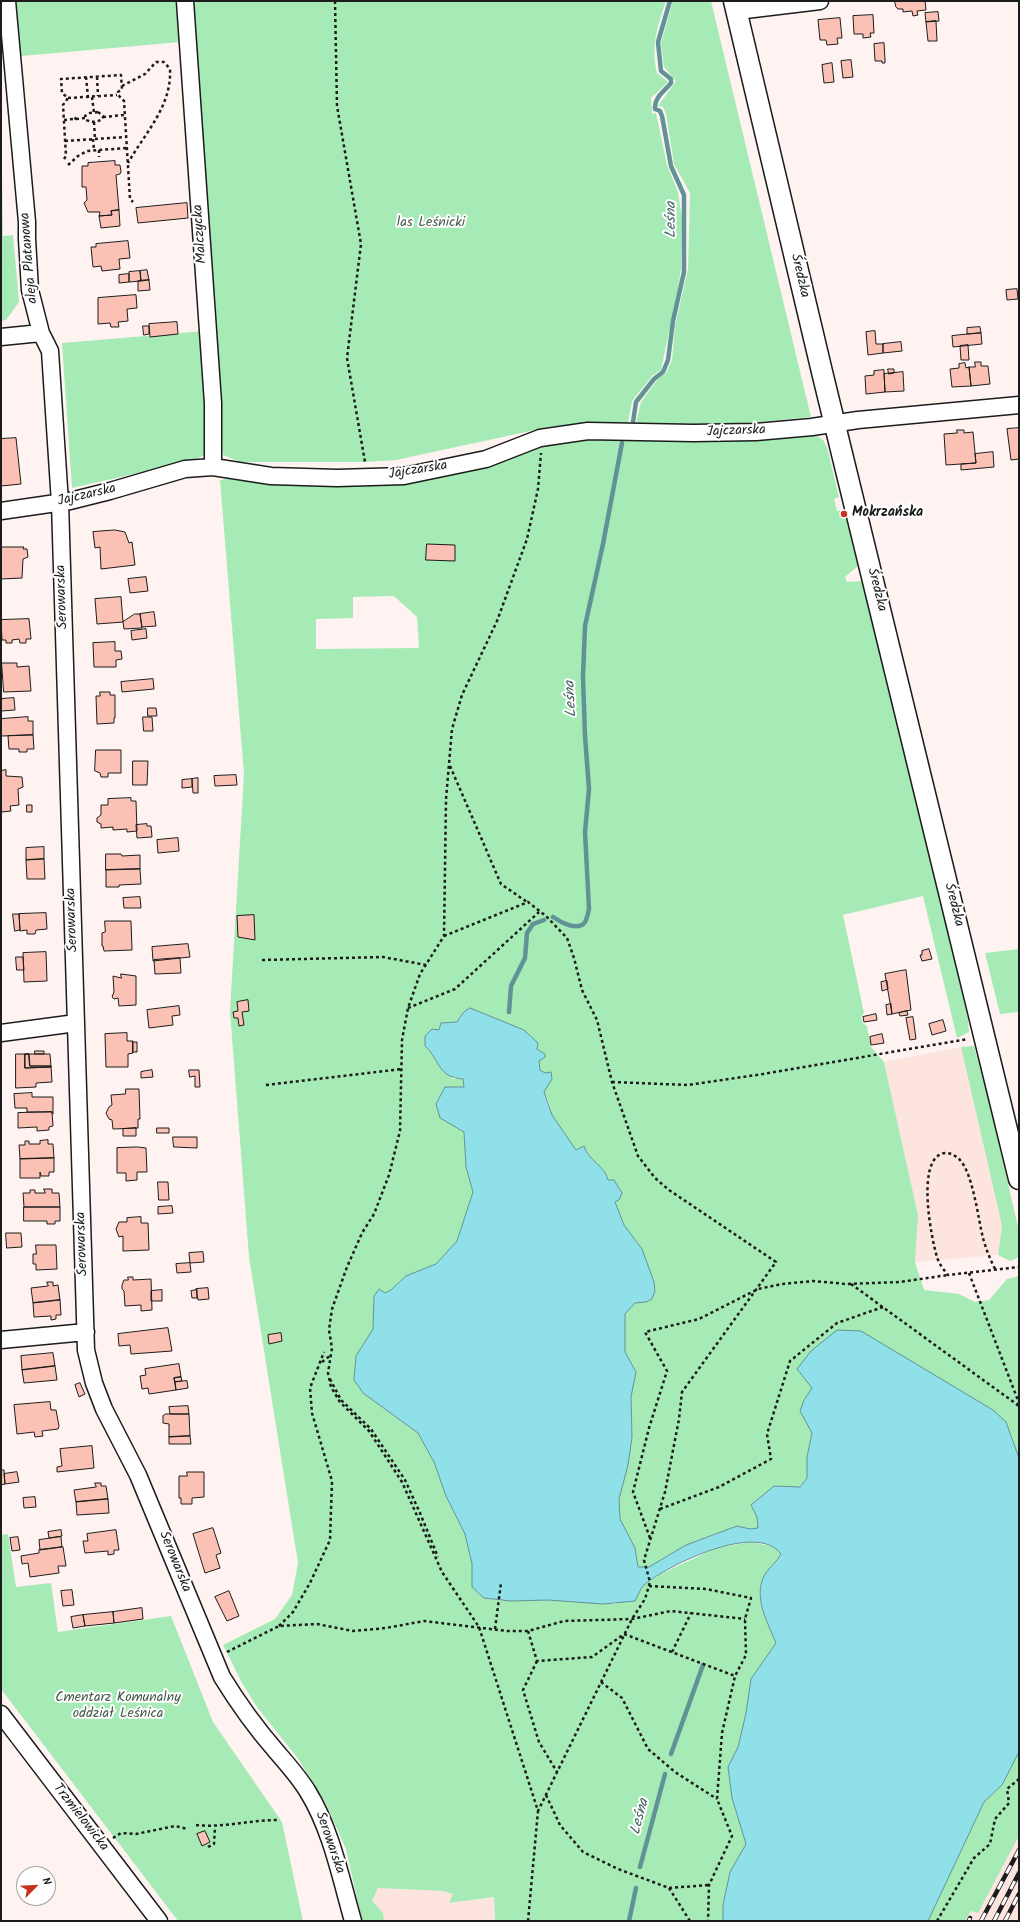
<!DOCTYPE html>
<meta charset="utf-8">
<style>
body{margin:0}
#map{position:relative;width:1020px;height:1922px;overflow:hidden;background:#fef3f0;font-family:Kalam,sans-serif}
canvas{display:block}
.frame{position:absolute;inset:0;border:2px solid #1c1c1c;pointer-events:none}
.north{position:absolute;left:16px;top:1866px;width:40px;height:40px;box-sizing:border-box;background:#fff;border:1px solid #a4a4a4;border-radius:50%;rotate:66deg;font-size:11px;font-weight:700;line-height:16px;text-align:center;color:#1c1c1c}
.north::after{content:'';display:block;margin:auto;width:14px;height:18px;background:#c8321e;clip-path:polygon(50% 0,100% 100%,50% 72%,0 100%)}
</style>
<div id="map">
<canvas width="1020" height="1922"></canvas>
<div class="frame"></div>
<div class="north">N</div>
</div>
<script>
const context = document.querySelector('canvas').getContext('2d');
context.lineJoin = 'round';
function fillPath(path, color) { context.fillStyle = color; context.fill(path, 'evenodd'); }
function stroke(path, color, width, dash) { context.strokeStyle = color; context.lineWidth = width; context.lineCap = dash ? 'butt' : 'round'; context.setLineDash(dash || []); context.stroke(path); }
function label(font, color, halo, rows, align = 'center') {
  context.font = font + ' Kalam,sans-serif'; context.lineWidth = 4; context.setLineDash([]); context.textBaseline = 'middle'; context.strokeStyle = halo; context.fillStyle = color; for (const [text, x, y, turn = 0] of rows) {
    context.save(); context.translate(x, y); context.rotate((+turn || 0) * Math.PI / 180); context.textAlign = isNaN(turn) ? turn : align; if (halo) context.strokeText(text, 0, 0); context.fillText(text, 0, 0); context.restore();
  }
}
fillPath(new Path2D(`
 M961,1047L1002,1226L998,1255L915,1262L918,1215L884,1062Z
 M1019,1836V1921H965L971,1911L978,1912Z
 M378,1888L443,1891L453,1894L450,1903L494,1897L495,1921H384L382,1913L372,1901Z`), '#fde4de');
fillPath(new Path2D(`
 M1,1H178L181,42L21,56L13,9Z
 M188,1H666C657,28 651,45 657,73L668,82L651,98L652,114L656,113L667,165L678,192L682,218L681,269L678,289L661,370L652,376L632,401L628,423L549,427L396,460L365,462H240L223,455Z
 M673,1H711L811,417L730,425L636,423L641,402L658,379L666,373L672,360L675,326L688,269L690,193L674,164L666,114L663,107L658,106L676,81L664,67L661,43Z
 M1,115L3,236L13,235L19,302L6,320L1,321Z
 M205,331L212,452L191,461L72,488L62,343Z
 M813,433L823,440L827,447L839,497L834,499L837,511L844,510L858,566L845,577L847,582L862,581L946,921L968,1020L969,1032L957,1038L923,896L843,915L864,1013L861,1017L863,1023L867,1026L871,1047L884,1062L918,1215L915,1262L924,1290L959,1294L975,1302L989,1300L1007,1279L1019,1276V1458L1011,1434L993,1410L963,1392L812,1388L804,1400L801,1411L812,1433L807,1457V1478L799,1487L774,1486L751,1506L758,1517L759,1528L750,1529L737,1526L686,1545L649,1567H638L635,1548L620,1519L619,1499L628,1465L632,1437L631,1397L636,1372L625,1352V1314L635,1303L646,1302L654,1282L642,1249L624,1225L614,1202L622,1193L614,1180H608L586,1153L584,1147L576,1150L552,1115L549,1103L544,1092L552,1079L551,1073H545L540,1070L539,1061L545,1054L537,1049L524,1030L470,1008L463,1013L457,1022L441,1023C431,1056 428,1055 453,1079H463L465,1087H445L436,1104L440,1118L464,1132L466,1167L473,1192L457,1241L436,1264L406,1276L391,1290L385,1293L379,1289L374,1296L373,1329L356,1356L354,1380L363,1393L418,1433L434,1462L446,1496L465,1534L472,1564V1587L484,1598L511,1601L548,1600L615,1604L661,1574L716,1548L751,1542L776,1547L781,1554C777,1562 769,1568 764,1576C752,1596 768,1624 776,1643L751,1679L746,1713L738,1747L728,1767L732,1798L746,1844L730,1872L723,1905V1921H495L494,1897L449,1903L453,1894L443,1891L378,1888L372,1901L383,1913L384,1921H362L346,1849L326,1804L299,1760L257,1707L242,1683L223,1645L275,1619L292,1595L298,1563L249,1257L230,1011L244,774L220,480L245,476L367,484L543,441L589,435ZM394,596L417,617L419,648L316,649V619L353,618V597Z
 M1019,949V1012L1000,1014L985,953Z
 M974,1046L987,1093L1018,1227L1019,1255L1017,1258L1010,1261L998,1255L1002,1226L961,1047Z
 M8,1534L16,1587L51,1583L58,1632L171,1616L213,1722L282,1822L303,1921H178L1,1689V1535Z
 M1019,1752V1836L978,1913L971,1911L965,1921H928L984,1802L1002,1785Z`), '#a6ebb6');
const water = new Path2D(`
 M470,1008L524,1030L538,1043L537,1049L545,1054V1057L539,1061L540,1070L545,1073L551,1072L552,1079L544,1092L552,1115L576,1150L584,1146C588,1161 605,1165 608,1180H614L622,1193L619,1200L615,1202L624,1225L642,1249L654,1282L655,1291L652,1299L646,1302L635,1303L625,1314V1352L636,1372L631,1397L632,1437L628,1465L619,1499L620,1519L635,1548L638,1567H649L686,1545L737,1526L750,1529L758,1528L757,1517L751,1505L774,1486L800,1487L807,1478V1457L812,1433L800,1411L804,1400L812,1388L797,1369L811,1351L837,1330L861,1331L993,1410L1006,1422L1019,1458V1752L1002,1785L984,1802L928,1921H723V1905L730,1872L746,1844L732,1798L728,1767L738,1747L746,1713L751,1679L776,1643C768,1623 753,1598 764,1576C768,1568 777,1562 781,1554C757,1521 668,1565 644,1585C640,1589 638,1596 635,1601L603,1604L548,1600L511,1601L484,1598L472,1587V1564L465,1534L446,1496L434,1462L418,1433L363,1393L354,1380L356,1356L373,1329L374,1296L379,1289L385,1293L391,1290L406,1276L436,1264L457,1241L473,1192L466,1167L464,1132L440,1118L436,1104L445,1087H464L463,1079C437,1077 441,1061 425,1046V1036L432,1029L439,1030L441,1023L457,1022L463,1013Z`);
fillPath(water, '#8fe0e8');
stroke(water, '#619296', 1);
stroke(new Path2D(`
 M633,422L636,402L654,379L663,372L668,360L673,321L684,272V195L671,166L662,116L660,111L655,109C654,97 665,91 671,83V79L661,71L658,42L670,1
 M553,917C560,922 578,932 585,922C587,919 588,913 589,909L585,832L589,789L585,736L583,677L585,626L603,544L622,443
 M509,1012L511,986L525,958L527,933L533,924L544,920
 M671,1754L703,1665
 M640,1867L665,1774
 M629,1921L636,1888`), '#619296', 4.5);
const building = new Path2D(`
 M895,1H925L926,10L917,11L918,15L913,16L912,11L903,12V9H898L896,7Z
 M938,12L939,21L926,22L925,13Z
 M873,15L874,33H870L871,37L863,38V34H854L853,16Z
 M840,18L842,38H837L838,44L827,45L826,40H820L818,20Z
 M936,21L937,41H928L926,22Z
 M884,43L885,60V63H882V61H875L874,44Z
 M851,60L853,77L843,78L841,61Z
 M832,63L834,82L824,83L822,65Z
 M115,161V165H120L121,172L120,174L116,175L119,210L111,211L112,215L99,216L100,212H88L84,203L87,200L86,187H82V166H88V163Z
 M187,203L188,218L138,223L136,208Z
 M119,210L120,226L101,228L99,216L112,215L111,211Z
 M128,241L130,258L119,259L120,269L102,271L101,266L93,267L91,247H96V244Z
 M147,270L149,280L141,281L140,271Z
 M140,271L141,281L129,282V272Z
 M129,274V282L119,283V275Z
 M149,280L150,290L138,291V281Z
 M1017,289L1018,299L1007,300L1006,290Z
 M136,295L137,308L127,309L128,321L118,322L119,327H111L110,323L98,324V298Z
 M177,322L178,334L150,337L149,324Z
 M143,326H149V334L144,335Z
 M980,327L981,333L967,334V328Z
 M875,331L876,344H883V353L868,355L866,332Z
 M981,333L982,344L953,347L952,336Z
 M901,342L902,351L883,353V344Z
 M968,345L969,360H961L960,346Z
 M975,362H981V366H988L990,384L971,386L969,367H975Z
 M965,363L966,368L969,367L971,386L952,387L950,369L959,368V364Z
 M888,369H894V373L889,374Z
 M884,370L885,392L866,394L865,376L874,375V371Z
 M903,372L904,391L885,392L884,374Z
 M1019,428V459L1011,460L1007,429Z
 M957,430H964V433L973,432L976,463L946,465L944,434L957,433Z
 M16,438L21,484L1,486V439Z
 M993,452L994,467L961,470V464L976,463L975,454Z
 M115,530L125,532L129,543L132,542L135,565L101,569L100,547L95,548L93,532Z
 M427,544L455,545V561L426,560Z
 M1,547H24L23,549H27L28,557L23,559L22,578L1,579Z
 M146,577L148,591L130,593L128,579Z
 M121,597L123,622L97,624L95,599Z
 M154,612L156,626L142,627L140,614Z
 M135,614H140L142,628L124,629L123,622Z
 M29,619L31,639H26V643H20L19,639L12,640V643H6V640H2L1,620Z
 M146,629L147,638L132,640L131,631Z
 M115,642V651H121L122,659L116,660V667H94L93,643Z
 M2,663H17V667L29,666L31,691L4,692Z
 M153,679L154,689L122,692L121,682Z
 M100,692H110V695H115V718H114V723L97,724L96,696H100Z
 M14,698L15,710L1,711V699Z
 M148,708H156L157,716H148Z
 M28,717V721H33V735L1,736V719Z
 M143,717H152L153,731H144Z
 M33,735L34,749H27V752H19V749H9L8,736Z
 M96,750H121V773H108V777H101L100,773L95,771Z
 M133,761H148L147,785H133Z
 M6,770V776L22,777L23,787L18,789L19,805L10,806L11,811L1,812V771Z
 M236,775L237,785L215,786L214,776Z
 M198,778V793H193L192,779Z
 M192,779V787L182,788V780Z
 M131,798V801H136L137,831L127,832V829L113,830V827L101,828V824L97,822V818L101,815V805H108V799Z
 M27,805H32V812H27Z
 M147,824V826H151L152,837L137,838L136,825Z
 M178,838L179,851L158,853L157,840Z
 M44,847V859L26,860V848Z
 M106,854H121L122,856L140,855V869L106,870Z
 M44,859L45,879H27L26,860Z
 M140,869L141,884L119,885V887H106V870Z
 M140,897L141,908H124L123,898Z
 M46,913L47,929L36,930L35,934H27V930L20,931L19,914Z
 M13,914H19L20,930L15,931Z
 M254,915L255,940L238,937L237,916Z
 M105,921H131L132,950L104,951L103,946H102V933L105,932Z
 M188,944L190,957L153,961L152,947Z
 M929,949L932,959L922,961L920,955H922V951Z
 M46,952L47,981L24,982L23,953Z
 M16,957H23L24,970H17Z
 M180,958L181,973L155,974L154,960Z
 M906,970L911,1010L892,1014L885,974Z
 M121,974L136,976V1005L119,1006L118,998L114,999L112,997L114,992L113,976L121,978Z
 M887,981L888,989L882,991L881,982Z
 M248,1000L249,1011L242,1012L244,1025L239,1026L238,1018H234L233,1012L238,1011L237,1002Z
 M891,1004L892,1014L887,1015L886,1005Z
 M179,1006L180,1015L172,1016L173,1025L149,1028L147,1010Z
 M907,1011L908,1015L900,1016L899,1013Z
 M876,1014L877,1020L864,1022L863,1017Z
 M913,1017L916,1039L910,1040L906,1018Z
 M943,1020L946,1031L932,1035L929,1024Z
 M127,1033V1041H133V1053L128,1054V1067H106L105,1034Z
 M882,1034L884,1043L871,1045L870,1037Z
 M133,1042H137V1052H133Z
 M35,1051H44V1054H35Z
 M16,1054H29H25V1068L51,1067V1066L52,1082L36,1083V1087L16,1088Z
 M25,1054H29L30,1066H51V1067L25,1068Z
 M29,1054H50L51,1066H30Z
 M152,1070L153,1077L141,1078V1072Z
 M189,1070H199L200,1087H195V1076L190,1077Z
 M126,1089H139L140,1119H138V1128L113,1129L112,1120L109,1119L106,1113L109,1107L112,1105L111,1095L125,1094Z
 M32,1093V1097H53V1114L52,1112H27V1108H15L14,1094Z
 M52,1112L53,1126L49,1127V1130L37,1131V1127L18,1128V1113Z
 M136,1128V1136H123V1129Z
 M157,1128H169V1133H157Z
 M173,1137H197V1148L174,1147Z
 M48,1140V1144H53L54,1158L20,1159L19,1145H25V1141H29V1144H40V1141Z
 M138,1147L146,1148L147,1172H137V1180L126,1181V1173H117V1148Z
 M54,1158V1172H49V1176H41L40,1172V1178H20V1159Z
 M158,1182H168L169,1200H159Z
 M44,1189H52V1193H59L60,1207H24L23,1193H30V1190H35V1193H45Z
 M172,1206L173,1213L158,1214V1207Z
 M24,1207H60V1221H55V1224H47V1221H24Z
 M141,1217V1223H148L149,1250L123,1251V1236L119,1237L116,1229L119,1222H127V1218Z
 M6,1233H21L22,1247L7,1248Z
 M36,1245H56L57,1269L36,1270V1264H33V1254H36Z
 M203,1252L204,1262L190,1263L189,1253Z
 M190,1263L191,1272L177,1273L176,1264Z
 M128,1277H133V1280L151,1279L152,1310L141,1311V1305L125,1306L124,1291L122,1289V1285L124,1280H128Z
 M47,1282H53V1286L58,1285L60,1300L33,1303L31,1288L48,1286Z
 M208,1288L209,1299L198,1300L196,1289Z
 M162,1290V1301H151V1291Z
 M197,1290V1298H192L191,1291Z
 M60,1300L61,1315H56V1319L51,1320V1316L34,1317L33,1303Z
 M168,1328L172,1351L131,1354L130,1345L119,1346L118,1334Z
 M281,1333L282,1341L269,1344L268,1335Z
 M53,1353L55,1366L22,1370L21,1356Z
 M179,1364L181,1377L174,1378L176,1390L149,1394L148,1388L142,1389L140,1376L146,1375L145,1369Z
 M55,1366L57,1380L24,1383L22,1370Z
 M181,1377L182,1381L175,1382L174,1378Z
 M187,1381L188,1388L176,1390L175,1382Z
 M80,1383L85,1394L79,1397L75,1385Z
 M50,1402L51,1410H56L59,1426L58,1429L42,1431L43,1436L35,1437L34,1432L17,1434L14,1405Z
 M188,1406L189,1414H170L169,1407Z
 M166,1414H189L190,1436L169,1437V1424L163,1423V1416Z
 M190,1436L191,1444H169V1437Z
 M92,1446L94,1468L57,1472V1467L62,1466L60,1449Z
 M1,1470H4L5,1484L1,1485Z
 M17,1472L19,1482L5,1484L4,1474Z
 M187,1472H204V1497L192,1498V1504H181V1498H179V1476H187Z
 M95,1483H101V1486H106L108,1499L76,1502L74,1490L96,1487Z
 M35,1497L36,1507L24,1508L23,1498Z
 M108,1499L109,1513L77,1515L76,1502Z
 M213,1528L221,1553L216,1555L220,1568L205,1573L193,1534Z
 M61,1530L62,1536L49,1538L48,1532Z
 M116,1530L119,1550H114V1554L108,1555V1551L85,1553L83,1541H88L87,1534Z
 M18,1537L20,1550L12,1551L10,1538Z
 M61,1537L62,1547L40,1550L39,1540Z
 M63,1547L66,1566H58L59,1573L30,1577L28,1563L22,1564L21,1556L39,1553V1550Z
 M72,1590L74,1605L63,1606L61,1591Z
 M229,1591L239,1616L227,1621L215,1597Z
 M142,1608L143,1619L114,1623L113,1612Z
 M113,1612L114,1623L85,1626L83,1615Z
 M83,1615L85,1626L73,1628L71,1617Z
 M205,1831L210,1842L202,1846L197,1834Z`);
fillPath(building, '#fcc1b5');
stroke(building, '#1c1c1c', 1);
const minor = new Path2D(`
 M7,1L27,222V239L30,290L41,333L50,351L60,503L86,1350L94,1383L104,1409L138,1475L222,1677C238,1703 256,1728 276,1751C287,1764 299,1777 308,1792C331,1829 341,1879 353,1921
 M185,1L213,403V467
 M737,11L820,1
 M1,337L41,333
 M1,511L70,501L110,491L185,469L213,467L271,476L337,478L404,476L486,459L540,438L588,431L693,433L756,432L812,427L858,420L1019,405
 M1,1033L76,1023
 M1,1340L86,1332
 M1,1714L159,1921`);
const major = new Path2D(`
 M734,1L823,376L1019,1179`);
stroke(minor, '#1c1c1c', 19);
stroke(major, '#1c1c1c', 23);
stroke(new Path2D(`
 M335,1L337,106L361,244L347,358L365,462
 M86,77L88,97
 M97,77L98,96
 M122,86L145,74L156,62H164L170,69C172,106 145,133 128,163
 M92,97L94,113
 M68,98L117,95
 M98,112L103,116V119C96,122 94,123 86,120L85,116L90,113Z
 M103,117L124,115
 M76,119L85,118
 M64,120L73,119L74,117L76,119L74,120L73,119
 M94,122L95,139
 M93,139L94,150
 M65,141L125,137
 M99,150V157
 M64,159L66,156L63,105L68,98L62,93L61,79L121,75L122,89L118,92V95L124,101L130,199L133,202
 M68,165L78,156L87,151L126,148
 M450,766L501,884L527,902
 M444,936L528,902L546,916L567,938L574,958L582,990L597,1020L612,1082L638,1156L655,1178L669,1190L776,1262L682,1392L679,1419L665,1492L644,1560L650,1582L645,1599L632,1619L538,1811
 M262,960L383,957L426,965
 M408,1008L455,989L539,912
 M612,1082L688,1085L763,1074L968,1039
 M266,1085L402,1069
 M995,1269C990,1259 986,1249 983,1238C978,1218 973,1174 960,1160C955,1155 948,1151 941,1154C917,1164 931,1237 937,1257C939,1264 944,1270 948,1275L1019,1267
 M969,1273L1019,1403
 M851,1284L1019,1406
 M322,1362L331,1355
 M330,1379L341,1400L371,1429L405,1480L420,1513L438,1557
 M660,1509L719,1487L771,1459L767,1434L790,1361L837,1323L883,1307
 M650,1538L633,1492L649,1428L667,1371L645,1332L699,1319L758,1289L782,1284L813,1281L846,1284L900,1282L948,1275
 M649,1586L706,1589L751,1598L745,1619L746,1655L735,1676L722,1733L717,1799L732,1836L709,1885L708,1921
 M279,1626L293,1612L310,1583L330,1540L332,1481L312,1413L310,1388L324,1352
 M495,1629L501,1583
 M528,1631L537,1661L592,1657L624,1634L735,1676
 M227,1652L279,1626L317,1624L353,1631L386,1628L424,1621L507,1631H528L564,1621L632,1619L671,1611L745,1619
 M672,1652L691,1613
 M537,1661L523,1690L539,1742L557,1772
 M601,1682L622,1698L648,1749L675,1772L717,1799
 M546,1795L560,1825L583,1852L618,1869L669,1888L709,1885
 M196,1825C223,1828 250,1820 277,1820
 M113,1838L121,1833L136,1834L175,1826L188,1829
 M208,1847L214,1844L215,1827
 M669,1888L690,1921
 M528,1921L538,1811L479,1627L442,1572L402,1482L369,1431L340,1402L331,1387L328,1373L332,1348L329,1330L332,1309L347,1267L362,1233L374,1214L389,1175L400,1131L402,1040L408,1008L420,974L444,936L446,799L452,729L462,695L497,621L527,539L538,489L541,453
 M937,1921L974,1858L990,1844L995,1819L1009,1803L1007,1789L1019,1779`), '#1c1c1c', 2.5, [3, 3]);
stroke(minor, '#fff', 16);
stroke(major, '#fff', 20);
const rail = new Path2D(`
 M969,1921L970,1918
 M981,1921L1019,1850
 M994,1921L1019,1873
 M1005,1921L1019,1894`);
stroke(rail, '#1c1c1c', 4.5);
stroke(rail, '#fff', 3, [9]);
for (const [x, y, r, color] of [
 [844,514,4,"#c8321e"]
]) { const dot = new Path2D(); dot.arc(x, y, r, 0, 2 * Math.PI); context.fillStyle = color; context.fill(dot); stroke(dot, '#fff', 1.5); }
label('14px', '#455a4a', '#fff', [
 ["las Leśnicki",431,224],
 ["Cmentarz Komunalny",118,1699],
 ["oddział Leśnica",118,1715]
]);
label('14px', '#1c1c1c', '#fff', [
 ["Malczycka",201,234,-94],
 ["aleja Platanowa",30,258,-95],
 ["Średzka",799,276,77],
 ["Jajczarska",736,432,-2],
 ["Jajczarska",418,471,-9],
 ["Jajczarska",87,496,-13],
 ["Średzka",876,590,76],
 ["Serowarska",63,597,-92],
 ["Średzka",953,905,76],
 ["Serowarska",73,920,-92],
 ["Serowarska",83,1244,-92],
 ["Serowarska",174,1562,68],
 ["Trzmielowicka",80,1818,52],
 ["Serowarska",329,1843,71]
]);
label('bold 14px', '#1c1c1c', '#fff', [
 ["Mokrzańska",852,514]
], 'left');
label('italic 15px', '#446163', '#fff', [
 ["Leśna",672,220,-90],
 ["Leśna",572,699,-93],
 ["Leśna",641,1817,-75]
]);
</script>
